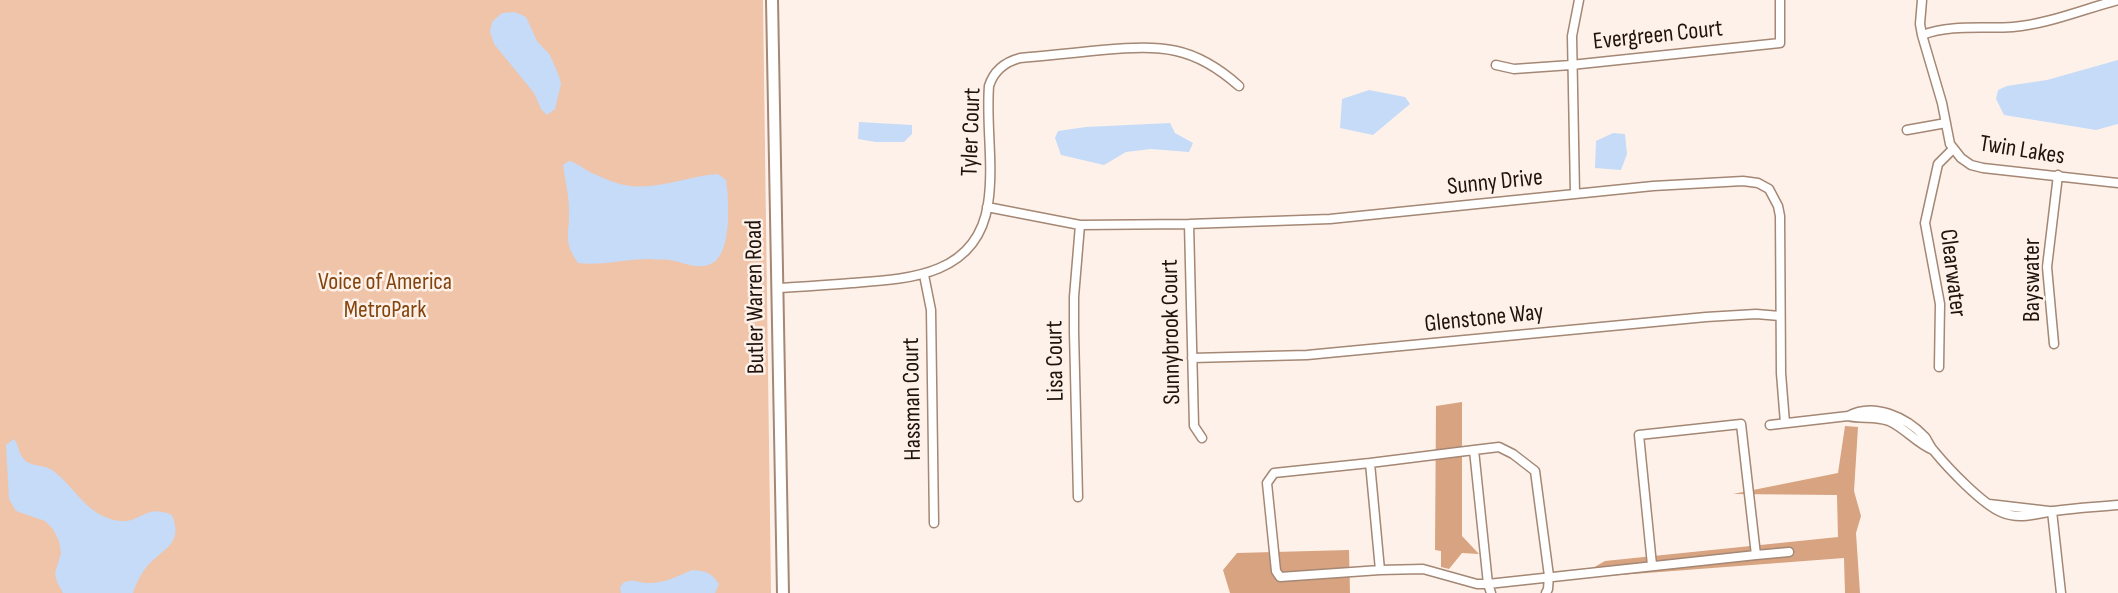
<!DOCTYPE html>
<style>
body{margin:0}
canvas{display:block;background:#fef1e9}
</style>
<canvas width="2118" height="593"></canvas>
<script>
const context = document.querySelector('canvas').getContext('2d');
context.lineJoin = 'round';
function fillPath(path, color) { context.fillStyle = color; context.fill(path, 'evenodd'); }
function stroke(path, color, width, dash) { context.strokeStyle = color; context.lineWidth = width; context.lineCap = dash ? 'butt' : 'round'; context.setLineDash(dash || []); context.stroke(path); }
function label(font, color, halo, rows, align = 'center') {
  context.font = font + ' "Sofia Sans Condensed",sans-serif'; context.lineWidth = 5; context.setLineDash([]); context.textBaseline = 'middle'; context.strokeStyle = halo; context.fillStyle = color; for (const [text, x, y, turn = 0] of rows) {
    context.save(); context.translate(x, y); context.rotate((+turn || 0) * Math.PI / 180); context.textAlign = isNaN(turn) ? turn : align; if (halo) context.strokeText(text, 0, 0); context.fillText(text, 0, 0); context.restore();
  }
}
fillPath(new Path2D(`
 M0,0H763L771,593H0Z`), '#efc4a9');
fillPath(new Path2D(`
 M1462,402V536L1479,554L1462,553L1449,569L1441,567V551L1435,550L1436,406Z
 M1845,426L1858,427L1854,491L1861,516L1856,533L1860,593H1845L1844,558L1607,576L1591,569L1605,561L1838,537L1837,495L1733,494L1838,473Z
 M1349,550L1350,593H1230L1223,570L1237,553Z`), '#d7a381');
fillPath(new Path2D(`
 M515,12L526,17L537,41L550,55L559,76L561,84L555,109L547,115L541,109L534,93L494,44L490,32L492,22L502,13Z
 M2118,60V124L2096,130L2004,115L1996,99L1998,90L2007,86L2047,80Z
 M1369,90L1405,97L1410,104L1373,135L1340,128L1342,99Z
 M859,122L912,125V134L904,142H876L858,139Z
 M1170,123L1175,133L1193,143L1189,152L1151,149L1126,152L1104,165L1061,155L1055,138L1058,131L1086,127Z
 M1613,133L1625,134L1627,154L1621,170L1595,168L1596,141Z
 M569,161C577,163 581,167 588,171C600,177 616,184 630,186C661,189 688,176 718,174L726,180C729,200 733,259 708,265C695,269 683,262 670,260C663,259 656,260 649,259C625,259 602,266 578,263C562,239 570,236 569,210C569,195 565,180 563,165Z
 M14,439C19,445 18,452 23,458C29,467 43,464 52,470C75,486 86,517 120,521C141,523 146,503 172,515C183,543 166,547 149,564C142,572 136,583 133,593H63L57,582L55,573L61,553L59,541L53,529L45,521L16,511L9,499L6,445Z
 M692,570C706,571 711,572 719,584L715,593H621L620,587L624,582C637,579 636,582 647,583C663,584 678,576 692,570Z`), '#c5dbf8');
const minor = new Path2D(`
 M1922,0L1920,24L1922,35L1942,103L1950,144L1961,158L1971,165L1983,168L2118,183
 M1922,35C1952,24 1982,29 2013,27C2048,24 2084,9 2118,0
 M1496,65L1514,69L1571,65L1780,43V0
 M1907,130L1946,123
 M1575,194L1572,36L1579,0
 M987,207L1080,225L1189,224L1330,219L1653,186L1743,181L1758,183L1769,189L1778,206L1780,216L1781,373L1785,423
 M1189,224L1194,426L1202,438
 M924,275L931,310L934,523
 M777,288C802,287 827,285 852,283C909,279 977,276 988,204C994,165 986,125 989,86C994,70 1005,62 1020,58C1048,55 1075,53 1102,50C1161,45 1193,45 1239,86
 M2054,344L2047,267L2058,175
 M1192,358L1307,355L1706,317L1756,314L1780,316
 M1939,367L1940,304L1925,223L1938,164L1953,149
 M1848,416C1874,402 1906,417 1925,437C1928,441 1930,447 1934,451C1948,468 1981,503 2001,512C2019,520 2036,514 2054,511C2075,508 2097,507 2118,505
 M1770,425L1848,416C1862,419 1876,416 1889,421C1905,428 1916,443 1933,450
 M1474,450L1370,463L1380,570L1423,569L1477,584H1488L1756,555L1741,424L1639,435L1652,565
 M1370,463L1274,473L1267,483L1276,571L1280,577L1380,570
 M1078,497L1074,332V297L1080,225
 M1989,504L2049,511
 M2052,511L2061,593
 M1756,555L1789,552
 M1491,593L1488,584L1474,450L1499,447L1513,454L1535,471L1549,576L1548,589L1546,593`);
const major = new Path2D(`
 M772,0L783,593`);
stroke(minor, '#a48774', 11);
stroke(major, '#a48774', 14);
stroke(minor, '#fff', 8);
stroke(major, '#fff', 10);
label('24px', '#1f140d', '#fef1e9', [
 ["Evergreen Court",1658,36,-6],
 ["Tyler Court",972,132,-88],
 ["Twin Lakes",2022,151,9],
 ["Sunny Drive",1495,183,-6],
 ["Clearwater",1952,273,83],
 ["Bayswater",2033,280,-90],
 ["Butler Warren Road",756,297,-91],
 ["Glenstone Way",1484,319,-6],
 ["Sunnybrook Court",1172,332,-91],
 ["Lisa Court",1056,361,-91],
 ["Hassman Court",913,399,-91]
]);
label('24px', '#84440d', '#fef1e9', [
 ["Voice of America",385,283],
 ["MetroPark",385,311]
]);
</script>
